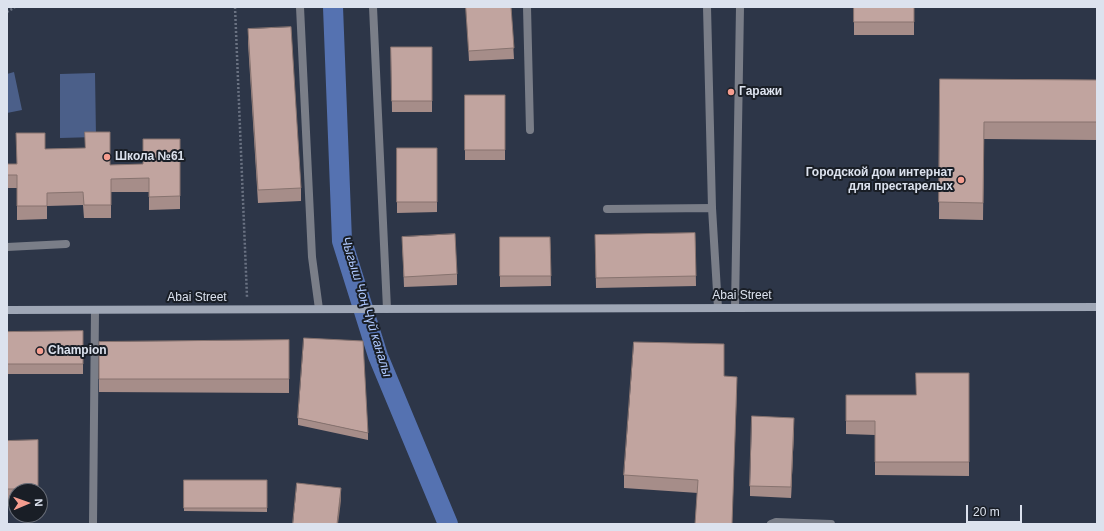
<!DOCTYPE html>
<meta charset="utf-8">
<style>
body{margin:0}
#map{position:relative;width:1104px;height:531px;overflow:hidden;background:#2d3648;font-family:Arial,sans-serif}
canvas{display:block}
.frame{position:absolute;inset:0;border:8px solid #dce2ee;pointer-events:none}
.north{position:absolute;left:8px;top:483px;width:40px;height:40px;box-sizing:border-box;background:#191e26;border:1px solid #676c76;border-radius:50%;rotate:88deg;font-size:11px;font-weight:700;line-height:16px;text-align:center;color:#dce2ee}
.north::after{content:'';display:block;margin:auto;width:14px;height:18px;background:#f59d8f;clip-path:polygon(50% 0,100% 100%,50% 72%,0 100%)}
.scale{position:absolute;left:966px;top:505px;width:56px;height:18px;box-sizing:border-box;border:2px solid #dce2ee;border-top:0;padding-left:5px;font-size:12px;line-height:14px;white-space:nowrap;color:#dce2ee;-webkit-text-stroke:3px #191e26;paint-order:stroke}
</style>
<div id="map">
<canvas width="1104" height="531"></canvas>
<div class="frame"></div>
<div class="north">N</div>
<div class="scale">20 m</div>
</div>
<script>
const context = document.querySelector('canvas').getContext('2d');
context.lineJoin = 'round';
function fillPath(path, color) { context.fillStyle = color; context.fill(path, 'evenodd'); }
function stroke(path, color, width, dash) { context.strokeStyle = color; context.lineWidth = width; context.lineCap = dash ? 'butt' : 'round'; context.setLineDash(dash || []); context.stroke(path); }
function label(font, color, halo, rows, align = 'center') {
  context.font = font + ' Arial,sans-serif'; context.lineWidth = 4; context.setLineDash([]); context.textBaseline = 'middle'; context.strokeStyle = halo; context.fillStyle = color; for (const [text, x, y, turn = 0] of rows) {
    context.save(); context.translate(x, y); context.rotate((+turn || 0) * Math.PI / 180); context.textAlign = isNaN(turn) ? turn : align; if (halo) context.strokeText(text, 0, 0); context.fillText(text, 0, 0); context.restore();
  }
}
fillPath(new Path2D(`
 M14,72L22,110L7,113V74Z
 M95,73L96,137L60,138V74Z`), '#4b5f89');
stroke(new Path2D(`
 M333,7L342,241L378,356L448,524`), '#5572b1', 20);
stroke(new Path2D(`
 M235,7L247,297
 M7,12L15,7`), '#6a7282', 2.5, [2, 2]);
stroke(new Path2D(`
 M300,7L312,257L319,309
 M527,7L530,130
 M707,7L712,208
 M7,247L66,244
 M93,524L95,310
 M771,524L776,522L831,524`), '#7a7e88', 8);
stroke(new Path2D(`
 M373,7L387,309
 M607,209L712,208L718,308
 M735,308L740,7`), '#7a7e88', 8);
stroke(new Path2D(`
 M7,310L1097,307`), '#9fa7b6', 8);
fillPath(new Path2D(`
 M245,7H261L245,8Z
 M466,7H511L514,59L469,61Z
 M854,7H914V35H854Z
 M248,29L301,188V201L258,203L248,43Z
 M391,47H432V112H392Z
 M940,79L1097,80V140L984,139L983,220L939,219Z
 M465,95H505V160H465Z
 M180,139V209L149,210V192H111V218H84L83,205L47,206V219L17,220V188H7V164H16L45,149L110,165L143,164Z
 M397,148H437V212L397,213Z
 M695,233L696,286L596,288L595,235Z
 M402,237L457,274V285L404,287Z
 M500,237H550L551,286L500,287Z
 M83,331V374H7V332Z
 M289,340V393L99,392V342Z
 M969,373V476L875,475V435L846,434V395H916Z
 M737,390L698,493L624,488V475Z
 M298,418L368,433V440L298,425Z
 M794,429L791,498L750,496V486Z
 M38,440V491H16V506H7V441Z
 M184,480H267V512L184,511Z`), '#a68d89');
fillPath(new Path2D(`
 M737,377V390L732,524Z
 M794,418V429L791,498V487Z
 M341,488V501L338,524H337Z`), '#87736f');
const building = new Path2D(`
 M466,7H511L514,48L469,51Z
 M854,7H914V22H854Z
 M291,27L301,188L258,190L248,29Z
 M391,47H432V101H392Z
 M940,79L1097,80V122H984L983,203L939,202Z
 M465,95H505V150H465Z
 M85,132H110V165L143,164V139H180V196L149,197V178L111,179V205H84L83,192L47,193V206H17V175H7V164H17L16,133H45V149L85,148Z
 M397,148H437V202H397Z
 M695,233L696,276L596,278L595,235Z
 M455,234L457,274L404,277L402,237Z
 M500,237H550L551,276H500Z
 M83,331V364H7V332Z
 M304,338L363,341L368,433L298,418Z
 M289,340V379H99V342Z
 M634,342L724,344V376L737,377L732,524H695L698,480L624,475Z
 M916,373H969V462H875V421H846V395H916Z
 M752,416L794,418L791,487L750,486Z
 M38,440V489H7V441Z
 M184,480H267V508H184Z
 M297,483L341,488L337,524H293Z`);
fillPath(building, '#c1a49f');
stroke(building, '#87736f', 1);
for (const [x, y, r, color] of [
 [731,92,4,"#f59d8f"],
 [107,157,4,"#f59d8f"],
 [961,180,4,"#f59d8f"],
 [40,351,4,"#f59d8f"]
]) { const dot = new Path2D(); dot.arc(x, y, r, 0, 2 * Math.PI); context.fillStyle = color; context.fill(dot); stroke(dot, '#191e26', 1.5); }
label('bold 12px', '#dce2ee', '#191e26', [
 ["Гаражи",739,92],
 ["Школа №61",115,157],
 ["Городской дом интернат",953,173,"right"],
 ["для престарелых",953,187,"right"],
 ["Champion",48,351]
], 'left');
label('12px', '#dce2ee', '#191e26', [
 ["Abai Street",742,296],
 ["Abai Street",197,298]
]);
label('italic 13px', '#afc9ff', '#191e26', [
 ["Чыгыш Чоң Чүй каналы",366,307,73]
]);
</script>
